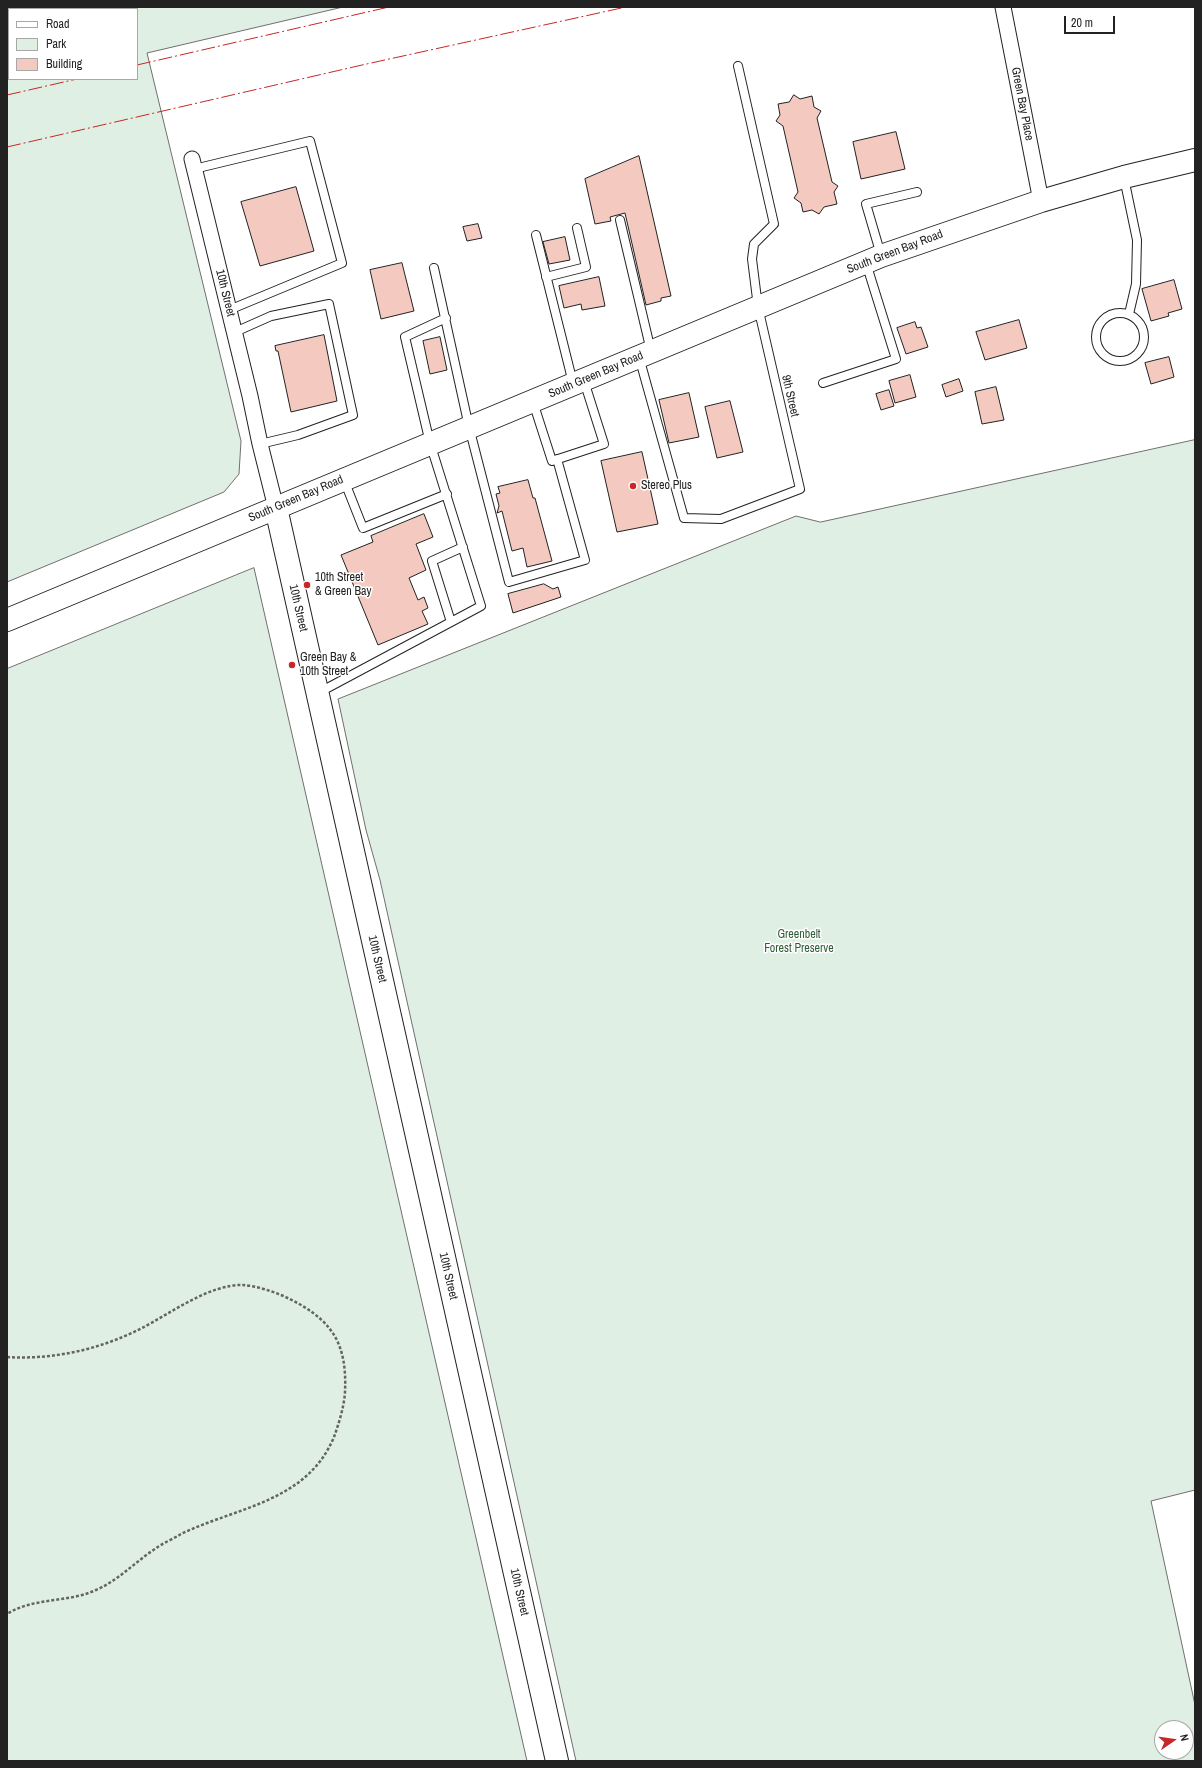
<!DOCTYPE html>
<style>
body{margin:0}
#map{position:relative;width:1202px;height:1768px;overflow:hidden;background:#fff;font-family:"Archivo Narrow",sans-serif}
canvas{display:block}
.frame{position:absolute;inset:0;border:8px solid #222;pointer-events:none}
.legend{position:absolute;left:8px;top:8px;width:130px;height:72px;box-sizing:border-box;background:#fff;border:1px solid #a7a7a7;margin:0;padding:5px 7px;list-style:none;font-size:12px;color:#222}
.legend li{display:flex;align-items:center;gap:8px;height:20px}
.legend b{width:20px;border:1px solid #a7a7a7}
.north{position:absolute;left:1154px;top:1720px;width:40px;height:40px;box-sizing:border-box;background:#fff;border:1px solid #a7a7a7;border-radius:50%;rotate:77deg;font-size:11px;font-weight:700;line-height:16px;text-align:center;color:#222}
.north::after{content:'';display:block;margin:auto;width:14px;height:18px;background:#c62828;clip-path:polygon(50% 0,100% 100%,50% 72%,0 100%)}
.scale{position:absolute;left:1064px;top:16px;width:51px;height:18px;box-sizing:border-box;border:2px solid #222;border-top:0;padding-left:5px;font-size:12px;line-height:14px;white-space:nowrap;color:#222;-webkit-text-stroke:3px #fff;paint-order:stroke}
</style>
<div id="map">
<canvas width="1202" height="1768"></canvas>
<div class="frame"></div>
<ul class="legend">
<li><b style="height:5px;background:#fff"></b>Road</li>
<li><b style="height:11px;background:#e0efe3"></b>Park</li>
<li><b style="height:11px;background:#f3c9c0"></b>Building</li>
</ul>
<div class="north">N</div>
<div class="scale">20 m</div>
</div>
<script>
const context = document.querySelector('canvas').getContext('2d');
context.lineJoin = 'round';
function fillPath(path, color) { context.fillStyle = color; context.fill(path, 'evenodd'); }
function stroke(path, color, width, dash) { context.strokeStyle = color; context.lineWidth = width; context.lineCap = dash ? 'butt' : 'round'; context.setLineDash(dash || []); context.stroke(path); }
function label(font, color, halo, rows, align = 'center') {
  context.font = font + ' "Archivo Narrow",sans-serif'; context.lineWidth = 3; context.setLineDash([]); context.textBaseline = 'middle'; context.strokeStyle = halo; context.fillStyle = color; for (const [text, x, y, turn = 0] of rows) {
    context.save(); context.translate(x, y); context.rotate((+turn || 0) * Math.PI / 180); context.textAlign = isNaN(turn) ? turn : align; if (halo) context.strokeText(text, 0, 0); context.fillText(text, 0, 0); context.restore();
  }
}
const green = new Path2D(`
 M7,7H343L147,53L241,441L239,474L224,492L7,582ZM9,9H137V79H9Z
 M1195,440V1490L1151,1501L1195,1705V1761H576L380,880L366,830L338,699L796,516L820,522ZM1162,1728H1186V1752H1162Z
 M254,568L527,1761H7V669Z`);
fillPath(green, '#e0efe3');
stroke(green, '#6f6f6f', 1);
const building = new Path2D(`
 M794,95L800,99L812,96L814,107L821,111L817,118L832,182L838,186L834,192L837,204L824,207L819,214L812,210L803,212L801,203L794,198L798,192L783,126L776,121L780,115L778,104L789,102Z
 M896,132L905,169L861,179L853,142Z
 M639,156L671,296L661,298V301L646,305L625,213L610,217L611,221L595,224L585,179Z
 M296,187L314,251L260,266L241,202Z
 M478,224L482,238L467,241L463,227Z
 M565,237L570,260L549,264L543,242Z
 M402,263L414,311L381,319L370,270Z
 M599,277L605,306L582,310L581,304L564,308L559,286Z
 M1174,280L1182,309L1168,313L1169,316L1151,321L1142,289Z
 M1019,320L1027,348L985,360L976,332Z
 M915,322L917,328L921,327L928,347L906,354L897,328Z
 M324,335L337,401L291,412L278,351H276L275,346Z
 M440,337L447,370L430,374L423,341Z
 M1169,357L1174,377L1151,384L1145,363Z
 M910,375L916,397L895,403L889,381Z
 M959,379L963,391L946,397L942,385Z
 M996,387L1004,420L982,424L975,392Z
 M889,390L894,406L881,410L876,394Z
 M689,393L699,437L669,443L659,400Z
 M730,401L743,452L717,458L705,407Z
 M642,452L658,524L617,532L601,461Z
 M528,480L533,498H535L552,561L527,567L523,548L512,551L502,511L497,513L499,506L496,494L500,493L498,487Z
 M424,514L433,537L416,544L426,570L409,578L418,600L424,597L428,608L422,611L428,624L378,645L341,555L373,542L371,536Z
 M544,584L553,589L558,587L561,597L513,613L508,594Z`);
fillPath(building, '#f3c9c0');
stroke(building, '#222', 1);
const lane = new Path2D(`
 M194,169L310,141L342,263L229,310
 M1124,178L1137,240L1136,284L1129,314
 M620,220L651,351
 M536,235L573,383
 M881,255L866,204L917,192
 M434,268L469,427L509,582L585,560L557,459
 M546,277L586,267L577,228
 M1096 337a24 24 0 1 1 48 0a24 24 0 1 1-48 0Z
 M235,332L271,316L329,304L353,415L298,435L260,444
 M639,357L684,518L721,519L800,489L758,307L752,259L754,244L774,224L738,66
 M823,383L896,359L866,263
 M533,402L552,461L604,444L584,381
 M344,480L363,528L447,494
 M451,622L432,561L463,547
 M318,693L481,606L430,443L405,337L446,318`);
const street = new Path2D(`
 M1003,7L1041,201
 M192,159L250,396L260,444L276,508`);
const secondary = new Path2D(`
 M276,508L557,1761
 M7,620L881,256L1041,201L1124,177L1195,160`);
stroke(lane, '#222', 10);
stroke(street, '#222', 17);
stroke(secondary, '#222', 24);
stroke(new Path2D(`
 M7,1357C54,1360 101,1349 142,1328C171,1313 210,1284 243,1285C270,1287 312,1306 329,1328C344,1346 346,1370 345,1392C344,1407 339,1423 334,1437C307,1502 237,1507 181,1534C173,1539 163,1543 155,1549C135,1562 119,1580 96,1590C68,1603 34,1597 7,1614`), '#646464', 2.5, [3, 2]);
stroke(lane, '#fff', 8);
stroke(street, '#fff', 15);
stroke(secondary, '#fff', 22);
stroke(new Path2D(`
 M137,65L389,7
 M7,95L77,79
 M7,147L362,65L626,7`), '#c62828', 1, [14, 3, 2, 3]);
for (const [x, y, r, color] of [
 [633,486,4,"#c62828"],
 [307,585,4,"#c62828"],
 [292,665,4,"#c62828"]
]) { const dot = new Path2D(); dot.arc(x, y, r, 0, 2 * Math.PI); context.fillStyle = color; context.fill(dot); stroke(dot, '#fff', 1.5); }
label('12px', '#222', '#fff', [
 ["Green Bay Place",1022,104,79],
 ["South Green Bay Road",895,252,-21],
 ["10th Street",225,293,76],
 ["South Green Bay Road",596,375,-23],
 ["9th Street",790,396,77],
 ["South Green Bay Road",296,499,-23],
 ["10th Street",298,608,77],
 ["10th Street",377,959,77],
 ["10th Street",448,1276,77],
 ["10th Street",519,1592,77]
]);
label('12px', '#222', '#fff', [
 ["Stereo Plus",641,486],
 ["10th Street",315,578],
 ["& Green Bay",315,592],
 ["Green Bay &",300,658],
 ["10th Street",300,672]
], 'left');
label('12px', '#2f5e38', '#fff', [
 ["Greenbelt",799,935],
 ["Forest Preserve",799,949]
]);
</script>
